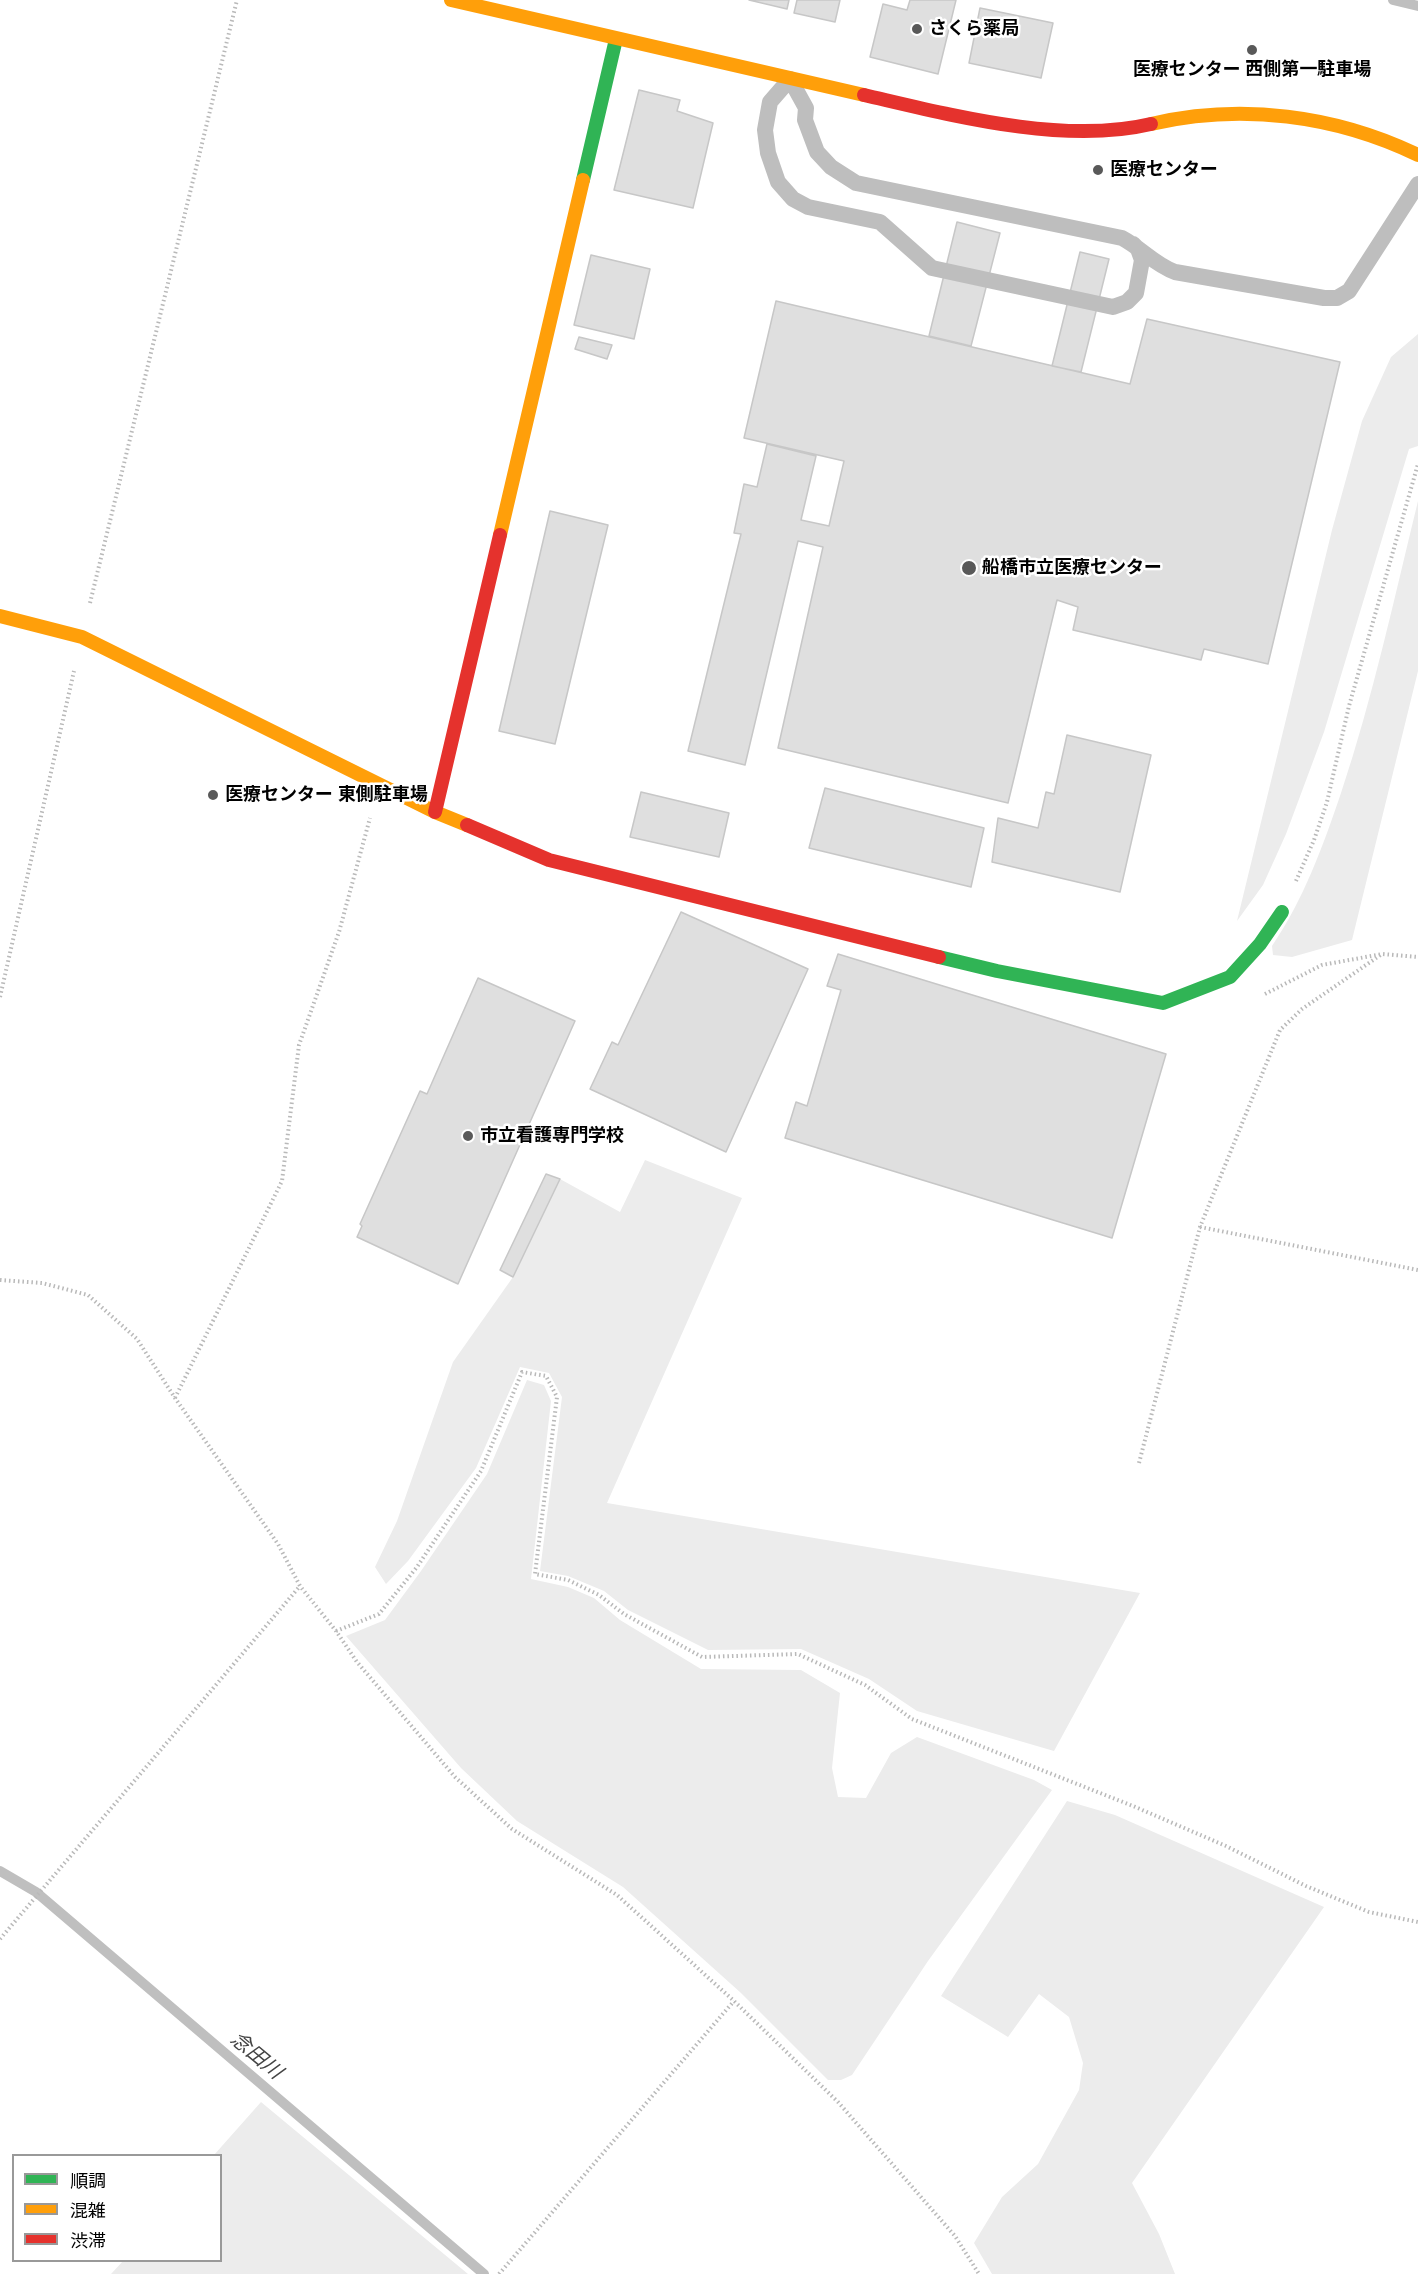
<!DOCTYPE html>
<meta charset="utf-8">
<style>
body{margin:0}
#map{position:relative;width:1418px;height:2274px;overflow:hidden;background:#fff;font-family:"Noto Sans","Noto Sans JP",sans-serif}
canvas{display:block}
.legend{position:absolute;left:12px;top:2154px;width:210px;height:108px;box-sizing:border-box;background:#fff;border:2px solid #999;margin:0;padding:8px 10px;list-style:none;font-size:18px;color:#000}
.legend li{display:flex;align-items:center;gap:12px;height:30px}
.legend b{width:30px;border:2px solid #999}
</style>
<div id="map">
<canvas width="1418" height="2274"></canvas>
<ul class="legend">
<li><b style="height:8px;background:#30b455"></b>順調</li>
<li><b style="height:8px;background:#ff9f0a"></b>混雑</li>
<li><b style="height:8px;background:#e5322d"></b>渋滞</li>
</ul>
</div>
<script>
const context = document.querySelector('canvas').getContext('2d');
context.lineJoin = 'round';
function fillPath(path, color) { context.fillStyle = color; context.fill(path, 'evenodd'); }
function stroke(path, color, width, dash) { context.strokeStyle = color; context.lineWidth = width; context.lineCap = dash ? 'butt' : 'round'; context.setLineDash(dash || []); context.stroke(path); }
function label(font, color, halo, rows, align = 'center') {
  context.font = font + ' "Noto Sans","Noto Sans JP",sans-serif'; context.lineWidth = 5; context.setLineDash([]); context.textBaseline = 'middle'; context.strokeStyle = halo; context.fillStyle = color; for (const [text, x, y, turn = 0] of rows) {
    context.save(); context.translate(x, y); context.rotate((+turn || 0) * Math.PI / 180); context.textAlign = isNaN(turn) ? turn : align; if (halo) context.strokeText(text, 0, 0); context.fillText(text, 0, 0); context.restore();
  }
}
fillPath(new Path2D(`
 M1418,334V446L1409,449L1324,732L1286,834L1263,885L1237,921L1332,530L1362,421L1391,357Z
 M1418,501V671L1352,940L1292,957L1273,955L1272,946C1304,899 1323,846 1341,793C1373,697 1394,599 1418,501Z
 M645,1160L742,1198L607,1503L1140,1593L1054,1751L917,1711L869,1679L801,1649L708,1650L628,1610L604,1591L568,1576L540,1571L562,1397L549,1373L520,1367L476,1468L408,1561L386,1584L375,1567L397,1521L453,1362L513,1277L560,1179L620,1212Z
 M527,1380L544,1385L551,1401L531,1579L568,1587L594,1598L620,1620L701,1669L801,1670L840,1693L832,1768L838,1797L866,1798L891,1753L917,1737L1034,1780L1052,1790L928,1961L852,2075L841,2080H828L741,1993L623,1887L517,1821L461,1768L346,1636L385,1620L421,1571L487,1474Z
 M1067,1801L1115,1815L1324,1907L1132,2183L1159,2234L1175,2274H992L974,2243L1002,2197L1038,2164L1079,2090L1083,2063L1069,2017L1039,1994L1008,2037L941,1996Z
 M261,2102L468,2274H111L123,2261L220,2260V2156L214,2155Z`), '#ececec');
stroke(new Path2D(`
 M1393,0L1418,6
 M0,1871L36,1892L484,2274`), '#bfbfbf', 10);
const building = new Path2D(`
 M749,0H789L787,9Z
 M797,0H840L835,22L794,13Z
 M910,0H956L938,74L870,57L883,4L907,10Z
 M980,8L1053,23L1041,78L969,63Z
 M639,90L680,100L677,111L713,123L693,208L614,190Z
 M957,222L1000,233L971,346L929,336Z
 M1080,252L1109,259L1081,372L1052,366Z
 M591,255L650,269L634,339L574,325Z
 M776,301L1130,384L1147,319L1340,362L1268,664L1204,649L1201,660L1073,630L1078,607L1057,600L1008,803L778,748L823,547L798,541L745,765L688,751L741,534L734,533L744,484L757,487L767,444L816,456L801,520L829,526L844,461L744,438Z
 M579,337L612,345L607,359L575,349Z
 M550,511L608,525L555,744L499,731Z
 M1067,735L1151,755L1120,892L992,862L998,818L1038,828L1046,792L1054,794Z
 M825,788L984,828L971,887L809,848Z
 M641,792L729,813L719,857L630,837Z
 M681,912L808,969L726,1152L590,1089L612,1042L618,1045Z
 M838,954L1166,1054L1112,1238L785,1138L796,1102L807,1106L841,990L827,986Z
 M478,978L575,1021L458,1284L357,1237L362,1226L360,1224L420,1091L427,1094Z
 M546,1174L560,1179L513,1277L500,1270Z`);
fillPath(building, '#dfdfdf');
stroke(building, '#c7c7c7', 1.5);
stroke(new Path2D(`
 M90,603L237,0
 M1296,881L1314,840L1327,802L1349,706L1418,464
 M1265,994L1322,965L1382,954L1418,957
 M0,997L74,671
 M1200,1227L1418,1270
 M0,1280L42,1283L88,1295L137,1339L175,1398L278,1544L300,1586L336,1631L357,1662L455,1777L512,1829L617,1895L734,2001L838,2102L955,2236L979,2274
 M175,1398L282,1181L299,1045L339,932L370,818
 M1139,1463L1200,1227L1280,1030L1302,1009L1382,954
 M336,1631L379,1614L417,1567L481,1471L522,1372L546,1376L557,1397L535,1574L568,1580L599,1595L624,1614L702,1657L798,1654L865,1685L912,1719L1133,1806L1226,1846L1306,1886L1369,1912L1418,1922
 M0,1939L300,1586
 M499,2274L734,2001`), '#b9b9b9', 4, [1.5, 3]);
stroke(new Path2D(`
 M1133,244L1138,249L1142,260L1136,293L1127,302L1113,307L932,268L880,222L808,207L793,199L778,182L768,153L765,130L770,102L790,79L806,108L805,120L817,152L831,167L856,183L1122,238C1141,248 1155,265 1175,272L1324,298H1337L1349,291L1418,184`), '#bebebe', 16);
stroke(new Path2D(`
 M583,180L616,39
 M939,957L997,971L1163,1003L1230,977L1260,944L1282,912`), '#30b455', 14);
stroke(new Path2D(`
 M451,0L864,95
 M1151,124C1241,103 1335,115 1418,155
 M500,535L583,180
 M0,616L82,637L435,812L467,825`), '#ff9f0a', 14);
stroke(new Path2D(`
 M864,95C951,115 1063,145 1151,124
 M435,812L500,535
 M467,825L549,860L939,957`), '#e5322d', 14);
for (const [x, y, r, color] of [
 [917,29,6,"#595959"],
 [1252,50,6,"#595959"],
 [1098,170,6,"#595959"],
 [969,568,8,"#595959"],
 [213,795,6,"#595959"],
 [468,1136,6,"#595959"]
]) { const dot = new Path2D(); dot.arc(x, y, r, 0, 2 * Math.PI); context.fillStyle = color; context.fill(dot); stroke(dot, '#fff', 2); }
label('bold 18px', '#000', '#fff', [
 ["さくら薬局",929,29],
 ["医療センター 西側第一駐車場",1252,70,"center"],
 ["医療センター",1110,170],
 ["船橋市立医療センター",982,568],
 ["医療センター 東側駐車場",225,795],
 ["市立看護専門学校",480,1136]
], 'left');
label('italic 20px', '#444', '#fff', [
 ["念田川",256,2056,40]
]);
</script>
